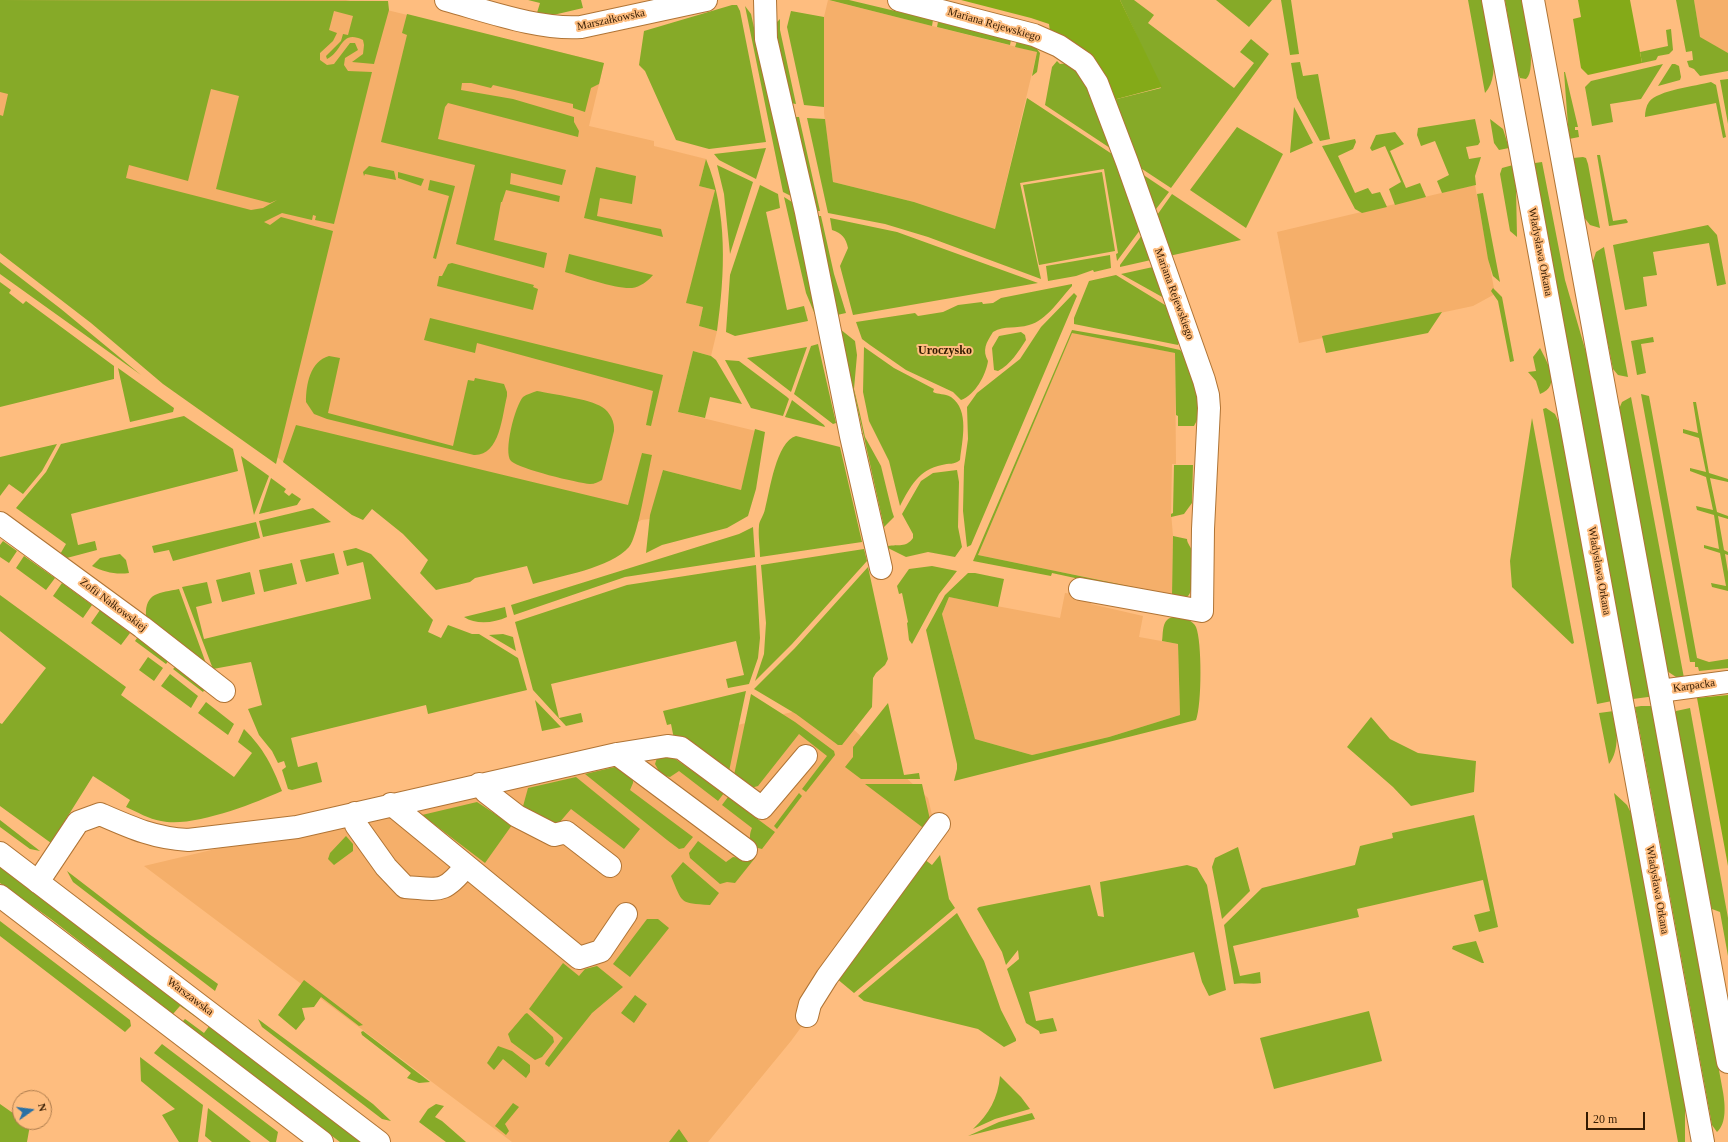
<!DOCTYPE html>
<meta charset="utf-8">
<style>
body{margin:0}
#map{position:relative;width:1728px;height:1142px;overflow:hidden;background:#febd7f;font-family:"Times New Roman",serif}
canvas{display:block}
.north{position:absolute;left:12px;top:1090px;width:40px;height:40px;box-sizing:border-box;background:#febd7f;border:1px solid #ad7c4d;border-radius:50%;rotate:76deg;font-size:11px;font-weight:700;line-height:16px;text-align:center;color:#341b02}
.north::after{content:'';display:block;margin:auto;width:14px;height:18px;background:#2a71a5;clip-path:polygon(50% 0,100% 100%,50% 72%,0 100%)}
.scale{position:absolute;left:1586px;top:1112px;width:59px;height:18px;box-sizing:border-box;border:2px solid #341b02;border-top:0;padding-left:5px;font-size:12px;line-height:14px;white-space:nowrap;color:#341b02;-webkit-text-stroke:3px #febd7f;paint-order:stroke}
</style>
<div id="map">
<canvas width="1728" height="1142"></canvas>
<div class="north">N</div>
<div class="scale">20 m</div>
</div>
<script>
const context = document.querySelector('canvas').getContext('2d');
context.lineJoin = 'round';
function fillPath(path, color) { context.fillStyle = color; context.fill(path, 'evenodd'); }
function stroke(path, color, width, dash) { context.strokeStyle = color; context.lineWidth = width; context.lineCap = dash ? 'butt' : 'round'; context.setLineDash(dash || []); context.stroke(path); }
function label(font, color, halo, rows, align = 'center') {
  context.font = font + ' "Times New Roman",serif'; context.lineWidth = 4; context.setLineDash([]); context.textBaseline = 'middle'; context.strokeStyle = halo; context.fillStyle = color; for (const [text, x, y, turn = 0] of rows) {
    context.save(); context.translate(x, y); context.rotate((+turn || 0) * Math.PI / 180); context.textAlign = isNaN(turn) ? turn : align; if (halo) context.strokeText(text, 0, 0); context.fillText(text, 0, 0); context.restore();
  }
}
fillPath(new Path2D(`
 M0,0H346L604,63L589,126L654,141V146L706,159L699,186L715,190L687,303L703,307L699,326L717,331L711,356L693,351L678,412L756,431L741,490L663,470L650,519L641,520L637,523L378,504L352,515L0,242Z
 M828,0L1037,52L995,229L914,202L833,182L824,113V17Z
 M1694,0H1728V53L1700,38Z
 M1475,185L1495,294L1473,306L1299,343L1277,232Z
 M1072,332L1175,353L1176,464H1172L1171,512L1173,536L1172,595L978,555Z
 M1065,593L1092,597L1091,604L1143,616L1139,637L1178,644L1180,715L1109,737L1032,755L975,739L942,614L949,597L1060,618Z
 M826,704L928,798L938,840L791,1041L708,1142H512L144,866Z`), '#f5af6a');
fillPath(new Path2D(`
 M0,0L388,1L389,10L374,64L352,62L363,54L364,45L363,40C340,29 343,52 327,59L326,56L341,41L343,34L348,35L353,16L334,11L329,30L337,33L333,41L320,53V60L327,65L334,64L350,43H355L358,50L345,58L344,65L348,71L372,72L334,224L315,220L316,216L313,215L312,220L282,213L264,222L270,225L281,217L333,231L276,464L163,384L91,323L0,253V115L3,116L8,94L0,92ZM211,89L239,96L216,189L270,203L277,200L263,208L251,210L126,178L129,165L188,181Z
 M528,0H581L583,8L549,16H536L540,3Z
 M829,0H849L933,20L932,26Z
 M1120,0H1134L1154,15L1148,23L1234,88L1254,63L1240,52L1251,39L1269,54L1171,188L1136,165L1113,100L1161,88Z
 M1216,0H1272L1249,27Z
 M1281,0H1291L1299,54L1290,55Z
 M1468,0H1482C1487,25 1504,74 1485,93Z
 M1505,0H1522C1525,15 1538,70 1526,79L1520,78L1517,70Z
 M1676,0H1694L1700,37L1728,53V71L1700,76L1694,69L1689,67L1687,61L1693,60L1692,51L1686,52Z
 M732,5H737L740,11L766,142L709,149L676,140L645,71L639,65L644,31Z
 M745,6L751,14L791,196L783,192Z
 M791,11L824,17V107L804,105L787,27Z
 M407,14L604,63L599,84L591,88L585,112L573,108V104L493,85L491,88L471,83H462L461,90L513,99L574,117V122L579,131L578,137L448,103L445,107L438,139L566,170L562,185L511,173L510,184L560,196L559,202L506,190L502,202H501L494,240L547,253L544,268L456,244L475,165L381,142L407,35L402,33Z
 M780,19V30L796,104L790,103L774,25Z
 M938,22L1011,40L1010,45L937,27Z
 M1671,29L1673,50L1669,54L1658,56L1656,60L1642,63L1640,52L1668,46L1666,30Z
 M1017,41L1036,48L1040,53L1037,72L1032,76L1037,52L1015,47Z
 M1057,61L1060,64C1085,59 1104,131 1110,148L1045,105L1052,67Z
 M1300,62L1303,76L1318,74L1330,139L1320,141L1297,98L1291,63Z
 M1663,64L1641,99L1610,104L1613,122L1592,126L1585,87L1591,81Z
 M1672,64H1675L1679,66L1681,77L1680,80L1658,86Z
 M1564,72H1565L1578,127H1575V130H1578L1579,137L1569,139Z
 M1728,79V124L1720,80Z
 M1711,82L1716,85L1726,137L1723,138L1716,103L1645,117C1645,112 1646,106 1649,102C1658,90 1696,86 1711,82Z
 M1027,98L1112,154L1140,230L1117,261L1116,254L1118,253L1104,169L1020,183L1041,279L928,237L885,224L828,213L807,118L825,119L833,182L914,202L995,229Z
 M1294,107L1313,143L1290,153Z
 M793,117H799L820,211H814Z
 M1475,119L1480,142L1478,145L1466,147L1469,159L1481,157L1475,176L1476,185L1442,193L1437,181L1449,175L1435,141L1421,146L1417,135L1418,128Z
 M1490,119L1503,129L1509,148L1499,150L1494,143Z
 M1237,127L1283,154L1246,228L1190,190Z
 M1395,132L1404,144L1390,151L1406,188L1420,183L1426,197L1395,205L1389,189L1401,182L1385,146L1372,151L1370,148L1376,135Z
 M1355,139L1356,142L1353,149L1338,156L1355,193L1368,188L1372,194L1380,192L1387,207L1362,213L1355,209L1322,146Z
 M766,148L756,179L719,160L714,154Z
 M1597,155H1600L1613,221L1626,219L1628,222L1627,223L1609,226Z
 M1583,157L1586,158L1588,164L1600,228L1590,225L1583,216L1573,158Z
 M706,159C728,212 725,274 717,331L699,326L703,307L686,303L715,190L699,186Z
 M1542,162L1565,280L1590,366L1650,697H1648L1633,699L1535,166V163Z
 M717,165L753,182L730,254L724,194Z
 M1513,165L1516,188L1517,237L1510,231L1500,174L1502,168Z
 M369,166L394,171L396,180L365,174L364,176L363,172Z
 M596,167L636,176L632,204L600,198L597,216L661,229L663,237L584,218Z
 M398,172L424,179L421,186L398,178Z
 M1102,172L1115,251L1039,265L1023,185Z
 M1139,172L1169,192L1153,213Z
 M430,180L455,186L436,259L433,258L449,196L428,190Z
 M760,185L778,194L780,208L766,212L787,310L804,306L808,321L735,336L726,332L730,275Z
 M1483,193L1500,282L1493,276L1488,259L1477,194Z
 M1172,194L1241,240L1169,256L1155,218Z
 M784,197L792,202L818,316L816,317L806,293Z
 M815,216H821L834,274L846,313L837,315Z
 M830,218L897,232L1038,283L853,315L840,266L848,248C846,238 842,233 832,230Z
 M1708,225L1717,235L1726,284L1717,286L1709,243L1653,252L1657,275L1643,277L1647,306L1625,310L1613,245Z
 M1142,235L1151,260L1120,267V265Z
 M1604,247L1628,377L1618,375L1613,369L1592,264L1596,252Z
 M569,254L653,275C648,281 640,287 632,288C615,289 582,277 565,272Z
 M1110,255L1111,268L1094,272L1093,270L1076,276L1048,281L1046,266Z
 M0,262L61,309L141,375L0,274Z
 M452,263L534,285L533,287L538,289L533,310L437,286L439,276H442L448,264Z
 M1153,267L1164,298L1121,274Z
 M1116,275L1165,305L1169,310L1180,341L1178,345L1074,324V318L1089,281Z
 M0,282L11,290L9,293L23,304L26,301L114,366V379L0,407Z
 M1072,284V286C1060,299 1046,321 1029,325C1016,329 1005,325 993,332C986,343 982,350 988,361C986,375 975,395 961,400L953,392L906,370L870,345L862,339L856,322L915,313L918,316L943,312L958,305L982,302L983,304L993,303L1001,298Z
 M1493,288L1502,297L1514,361L1510,362L1498,301L1491,291Z
 M1074,293L1077,296L971,545L967,547L963,511L964,467L968,439L967,407L977,393L1020,359L1041,327Z
 M1442,312L1428,333L1326,353L1322,336Z
 M430,318L663,375L651,426L646,425L653,391L477,343L475,353L424,340Z
 M840,329L855,341L857,355L854,389L860,414L865,437L881,466L892,511L894,517L884,527Z
 M1072,330L1153,344L1180,350L1185,356C1189,379 1209,402 1194,426H1178V416L1176,415L1175,353L1072,333L978,555L1172,595L1173,536L1187,539C1187,544 1192,547 1192,553C1193,559 1192,566 1192,572C1192,590 1193,601 1171,602L1098,586V583L1052,573L1051,576L973,561Z
 M1021,332L1025,335L1026,340C1018,352 1011,364 998,371L994,370L992,348L999,336Z
 M1653,337L1654,342L1641,344L1646,373L1637,375L1631,341Z
 M818,344L820,353L836,423L833,424L794,394L811,346Z
 M807,347L791,392L747,358Z
 M864,347L894,368L934,389L933,392C939,395 944,393 951,397C970,410 962,441 960,460C955,465 948,463 942,465C919,469 910,487 900,506L889,461L869,421L863,392Z
 M1540,348C1547,362 1562,386 1540,394L1536,381L1528,372L1536,371L1533,357Z
 M693,351L711,356L716,360L742,404L710,397L705,418L678,412Z
 M329,356L340,358L328,413L453,446L468,380L474,381L475,378L504,384L507,392V396C502,416 500,456 474,455L327,419L314,414L306,402C306,385 310,361 329,356Z
 M725,360L739,361L787,397L789,399L783,416L751,408Z
 M118,368L174,408L173,412L130,422Z
 M537,391C552,394 590,399 602,407C610,412 615,422 614,431L602,480C598,482 595,484 590,484C578,483 519,469 511,461C503,452 515,406 523,397C527,394 532,393 537,391Z
 M1641,394L1649,396L1697,658L1709,662L1728,659V668L1699,671L1698,667H1695V662H1690Z
 M1631,397L1684,678L1679,679L1667,671L1619,409L1622,402Z
 M792,400L824,425L825,427L785,417Z
 M1693,402H1696L1709,473L1728,479V482L1710,478L1717,512L1728,516V519L1718,516L1724,550L1728,552V555L1725,554L1728,572V591L1712,587L1711,583L1726,586L1720,553L1704,548V545L1719,549L1714,515L1697,510L1696,506L1713,510L1706,477L1690,471V468L1706,472L1699,438L1683,433V429L1698,433Z
 M1546,408L1555,414L1561,427L1612,701L1597,704L1543,409Z
 M184,416L233,449L238,471L71,514L78,545L95,541L97,550L63,559L59,556L66,544L16,508L46,472L61,444Z
 M1532,418L1574,643L1572,644L1512,587L1510,561Z
 M296,425L628,505L642,453L652,455C648,472 638,538 629,547C611,568 560,576 533,584L527,566L475,578L470,582L436,590L420,573L428,560L403,534L372,509L363,520L352,515L283,462Z
 M755,429L765,432L756,489L748,516L727,528L662,545L646,553L650,515L663,470L741,490Z
 M796,436L840,447L862,542L760,557C760,547 758,536 759,526C759,521 764,515 765,509C770,490 776,442 796,436Z
 M57,444L42,471L23,494L9,484L0,496V457Z
 M241,456L269,476L254,515Z
 M1174,465H1193L1192,503L1184,514L1171,517V514L1173,513Z
 M957,470L959,482L958,527L962,547L955,557L928,552L906,557L888,548V546C898,544 906,548 913,538V534L902,514L921,481L933,473Z
 M271,478L286,489L284,492L289,496L292,493L301,499L297,505L259,514Z
 M313,508L331,522L263,537L259,521Z
 M256,522L260,538L173,561L169,550L154,553L152,546Z
 M753,527L755,557L625,577L514,615L511,605L739,534Z
 M3,541L17,551L9,563L0,557V545Z
 M356,548L371,554L433,620L428,632L441,638L448,625L472,634H479L518,658L527,690L428,714L426,705L291,738L298,767L317,762L322,782L292,790L288,789L282,770L286,767L284,761L278,763L272,751L259,735L248,709L262,705L251,662L213,669L182,587L207,582L212,603L196,607L204,639L371,599L363,562L347,566L343,551Z
 M864,549L867,561L792,644L755,681L764,654L766,623L761,565Z
 M334,553L339,574L306,582L300,560Z
 M120,554L126,560L129,573C116,575 104,572 92,566L100,558Z
 M24,556L55,578L46,590L16,568Z
 M292,563L297,584L264,592L259,570Z
 M756,565L760,638L758,658L749,684L728,688L726,679L744,675L736,641L551,684L559,718L581,713L583,722L566,726L533,690L515,622L627,585Z
 M932,566L957,571L939,594L912,644L909,640L907,623L908,622L902,593L899,594L897,586L909,569Z
 M868,567L888,659L885,665L876,673L873,678L872,707L842,745H838L796,714L754,689L795,648Z
 M250,572L255,594L222,602L216,580Z
 M968,573H975L1004,579L998,607L949,597L942,614L975,739L1032,755L1109,737L1180,715L1178,644L1162,641C1163,635 1162,625 1167,620C1174,613 1192,618 1196,627C1202,641 1202,705 1196,720L954,781L957,769V764L926,630L945,595Z
 M62,583L92,605L83,618L53,596Z
 M179,589L208,669L146,616C145,592 160,593 179,589Z
 M0,595L126,687L121,695L234,777L252,753L238,742L244,729C264,749 272,765 282,791C253,804 192,828 161,821C149,819 137,812 126,807L130,800L93,776L51,843L0,806V723L2,724L46,668L0,631Z
 M505,607L507,617C494,623 476,625 464,617Z
 M100,610L130,633L121,645L91,623Z
 M503,634L513,637L516,651L489,635Z
 M139,635L169,660L166,664L135,641Z
 M148,657L163,668L154,681L139,670Z
 M176,666L205,689L203,692L173,669Z
 M170,674L198,696L191,708L161,686Z
 M746,691L728,776L674,739L671,724L667,725L663,711Z
 M751,694L795,722L834,751L835,755L806,792L802,789L827,756L799,734L758,786L751,788L733,780Z
 M535,700L561,727L542,731Z
 M206,702L234,724L228,735L198,713Z
 M888,703L904,775L919,773L920,779H861L845,767L853,757V747Z
 M1641,706H1652L1723,1092C1725,1104 1727,1123 1717,1132L1712,1125L1637,717L1635,707Z
 M1690,708L1728,918V956L1720,912L1712,909L1711,906L1676,716V711Z
 M1614,711C1617,726 1620,751 1609,764L1599,713Z
 M1371,717L1390,739L1418,753L1476,761L1474,792L1411,806L1393,787L1347,747Z
 M671,756L724,793L718,801L679,771L670,777L661,775L655,764L657,758Z
 M619,766L633,777V783L630,790L693,837L684,848L679,849L667,840L585,774Z
 M576,777L640,829L624,849L571,809L559,823L554,825L522,810L528,788Z
 M865,784H922L931,824L926,830Z
 M799,793L802,796L777,829L774,826Z
 M1614,793L1627,805L1632,815L1683,1085L1685,1105V1142H1678Z
 M728,797L775,832L762,849L754,847C749,840 749,835 752,828L722,805Z
 M477,802L512,825L485,863L422,815Z
 M1474,815L1498,927L1479,932L1474,915L1490,911L1483,880L1357,909L1359,917L1233,946L1240,976L1260,972L1261,983C1252,985 1244,982 1234,984L1224,925L1262,888L1355,865L1360,846L1393,838L1392,833Z
 M0,820L40,851L30,849L0,827Z
 M346,836L353,844V851L334,865L328,859L330,853Z
 M698,841L726,862L733,857L741,858L751,851L755,858L735,883L727,882L720,884L690,858L689,853Z
 M1238,847L1250,891L1222,919L1212,867L1215,858Z
 M940,855L949,899L955,908L854,993L836,978L920,856L932,865Z
 M683,862L719,893L710,905C679,903 683,904 671,876Z
 M0,865L201,1018L200,1020L180,1006L173,1014L51,919L0,883Z
 M1187,865L1197,868L1207,885L1226,990L1209,996L1202,982L1194,952L1029,992L1036,1021L1053,1018L1057,1031L1040,1034L1039,1031L1026,1023L1007,969L1019,959L1018,950L1006,965L1002,952L977,909L979,907L1090,885L1098,916L1104,917L1100,882Z
 M67,871L149,934L218,984L215,991L73,882Z
 M957,913L984,961L1001,1010L1016,1039V1041L1004,1047L978,1029L864,1001L858,996Z
 M647,919H658L669,928L630,977L613,964Z
 M0,921L130,1020L131,1026L125,1032L0,936Z
 M1476,941L1484,963H1482L1452,949L1453,946Z
 M563,963L579,976L585,969L597,966L623,987L592,1013L549,1067L545,1064L546,1061L563,1038L529,1009Z
 M304,980L363,1025L359,1026L321,997L314,1007L302,1008L305,1019L296,1030L278,1015Z
 M635,995L647,1004L634,1023L621,1013Z
 M1369,1011L1382,1061L1274,1089L1260,1038Z
 M527,1013L553,1037L554,1042L542,1057L535,1060L511,1042L508,1034L525,1014Z
 M185,1019L204,1033L210,1025L365,1142H340L182,1022Z
 M258,1019L373,1104L391,1121L382,1119L262,1027Z
 M363,1031L430,1082L419,1083L407,1078L411,1073L362,1035L361,1032Z
 M162,1044L278,1132L276,1142H270L154,1053Z
 M498,1046L512,1051L530,1065V1072L526,1078L503,1059L494,1070L487,1063Z
 M140,1057L203,1105L198,1142H179L162,1115L175,1109L141,1081Z
 M1000,1076L1021,1097L1030,1109L995,1119L973,1129C989,1114 998,1098 1000,1076Z
 M513,1103L519,1107L505,1124L509,1131L506,1135L495,1126Z
 M0,1104L20,1118V1122H26L30,1125L27,1142H0Z
 M436,1104L444,1106L435,1117L442,1121L466,1142H446L419,1122L428,1109Z
 M208,1108L251,1142H212L205,1136Z
 M1032,1113L1035,1119L968,1136L999,1122Z
 M679,1129L688,1142H669Z`), '#86aa28');
fillPath(new Path2D(`
 M961,0H1120L1162,87L1113,100L1050,32L1049,24L1031,18Z
 M1578,0H1630L1642,63L1588,75L1581,68L1573,19L1581,17Z
 M1728,695V866L1697,698Z`), '#84aa18');
const minor = new Path2D(`
 M446,0C487,11 539,30 581,27L706,0
 M765,0L766,39L806,212L851,436L881,568
 M899,0L1034,35L1059,46L1084,63L1097,83L1127,162L1204,380L1208,395L1209,408L1203,529L1202,611L1080,589
 M1493,0L1703,1142
 M1533,0L1728,1062
 M0,523L142,627L224,691
 M1660,691L1728,682
 M617,754L746,850
 M479,784L486,792L517,816L554,835L566,832L610,866
 M391,804L579,958L601,951L626,914
 M355,813L356,825L386,867L405,887C439,889 443,895 466,866
 M38,882L78,822L100,814C132,828 154,838 188,840L297,827L617,754L667,746L681,748L762,808L806,756
 M807,1016L810,1004L827,977L939,824`);
const major = new Path2D(`
 M0,853L379,1142
 M0,896L322,1142`);
stroke(minor, '#b07435', 24);
stroke(major, '#b07435', 24);
stroke(minor, '#fff', 22);
stroke(major, '#fff', 22);
label('11px', '#341b02', '#febd7f', [
 ["Marszałkowska",611,20,-12],
 ["Mariana Rejewskiego",994,25,16],
 ["Władysława Orkana",1540,252,79],
 ["Mariana Rejewskiego",1174,294,70],
 ["Władysława Orkana",1599,571,80],
 ["Zofii Nałkowskiej",113,605,37],
 ["Karpacka",1694,686,-8],
 ["Władysława Orkana",1657,890,80],
 ["Warszawska",190,997,37]
]);
label('bold 12px', '#341b02', '#febd7f', [
 ["Uroczysko",945,351]
]);
</script>
